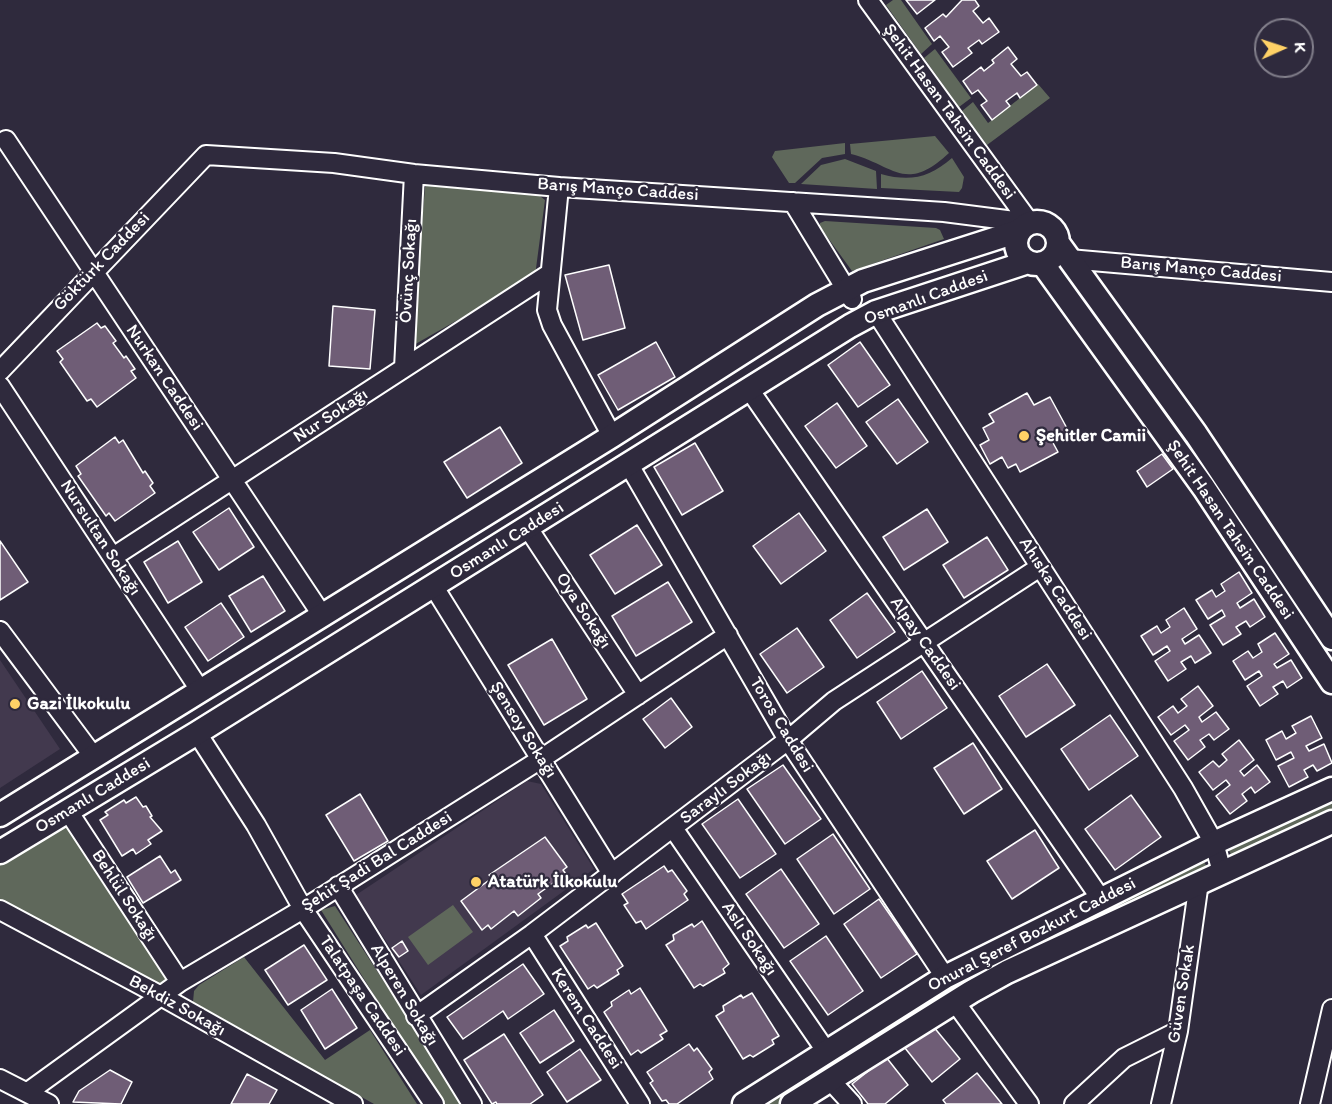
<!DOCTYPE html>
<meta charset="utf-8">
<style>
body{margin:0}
#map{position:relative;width:1332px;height:1104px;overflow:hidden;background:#2f2a3d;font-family:Itim,sans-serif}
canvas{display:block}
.north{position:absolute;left:1254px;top:18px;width:60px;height:60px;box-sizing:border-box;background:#2f2a3d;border:2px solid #827f8b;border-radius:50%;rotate:87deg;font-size:16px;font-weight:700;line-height:24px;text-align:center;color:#fff}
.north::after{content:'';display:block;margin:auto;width:21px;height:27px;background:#ffd166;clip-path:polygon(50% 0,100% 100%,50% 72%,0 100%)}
</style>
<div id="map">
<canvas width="1332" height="1104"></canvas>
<div class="north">K</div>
</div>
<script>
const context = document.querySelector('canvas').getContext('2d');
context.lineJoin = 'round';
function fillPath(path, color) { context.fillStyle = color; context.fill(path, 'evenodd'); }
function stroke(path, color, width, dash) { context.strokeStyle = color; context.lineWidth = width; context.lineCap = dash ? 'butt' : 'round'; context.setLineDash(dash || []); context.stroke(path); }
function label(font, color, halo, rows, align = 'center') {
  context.font = font + ' Itim,sans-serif'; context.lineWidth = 4.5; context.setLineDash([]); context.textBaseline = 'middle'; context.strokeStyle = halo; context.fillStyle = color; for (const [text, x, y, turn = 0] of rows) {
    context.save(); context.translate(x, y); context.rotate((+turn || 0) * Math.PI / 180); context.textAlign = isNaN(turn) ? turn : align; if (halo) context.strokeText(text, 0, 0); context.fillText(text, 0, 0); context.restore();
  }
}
fillPath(new Path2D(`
 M0,660L60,749L0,788Z
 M527,781L541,784L594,869L421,995L356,895Z`), '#42394e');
fillPath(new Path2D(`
 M893,0H901L932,44L921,54L886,5Z
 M935,49L971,98L959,107L924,58Z
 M1038,84L1050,98L987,145L962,111L973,102L988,123Z
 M935,136L949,153C905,194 894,165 851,154L850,144Z
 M845,143V154L822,158L795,183H789L772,157L775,151Z
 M952,158L964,177L962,188L959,192L881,188V174C910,182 929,178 952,158Z
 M845,159L876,171L877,189L801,184L821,165Z
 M430,183L535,192L545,200L535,276L412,346L425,187Z
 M825,221L936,228L940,230L944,239L852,271L820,227V223Z
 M1332,799V811L1232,857L1227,846Z
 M65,820L169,980L163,988L0,902V861Z
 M1203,860L1208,869L932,1008L780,1104H761L948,986Z
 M453,905L473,932L428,965L408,937Z
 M335,906L463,1104H442L321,910Z
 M244,957L325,1060L370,1030L417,1104H374L193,1002L194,991L199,985Z`), '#5f685b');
const building = new Path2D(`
 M906,0H935L917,14Z
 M962,0H975L979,6L973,11L983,23L989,18L999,32L982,44L979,40L968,48L972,53L953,67L942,52L949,47L940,36L934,41L925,28L943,14L946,17Z
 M1008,47L1017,59L1011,64L1021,76L1027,72L1037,85L1020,98L1017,93L1006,101L1010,106L992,120L981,105L987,101L978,90L972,94L963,81L981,67L984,71L994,63L992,60Z
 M609,265L625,328L583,340L565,275Z
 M333,306L375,310L370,369L329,366Z
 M97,323L101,328L105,326L116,341L113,343L124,358L126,356L135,369L131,371L136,378L97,407L91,399L87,401L60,362L63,359L57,351Z
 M656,342L675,377L618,410L598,375Z
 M860,342L890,385L858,407L828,365Z
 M1027,393L1034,405L1050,397L1069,432L1052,441L1058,452L1020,472L1016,464L1008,468L1002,457L990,464L980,445L989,440L983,428L994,422L989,414Z
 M898,399L928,442L897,464L866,422Z
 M837,403L867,446L836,468L805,426Z
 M500,427L522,463L467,498L444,462Z
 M115,437L119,443L123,440L143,473L145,471L153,483L150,486L155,493L115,521L109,513L106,516L78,476L81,474L76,466Z
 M695,443L723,491L682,515L654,467Z
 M1162,454L1173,469L1147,487L1137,471Z
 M229,508L254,547L219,570L193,532Z
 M927,509L948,542L904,570L883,537Z
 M799,513L826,551L781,584L753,546Z
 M637,525L662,565L615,594L590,555Z
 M987,537L1008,570L964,598L943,565Z
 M0,541L28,582L0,600Z
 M178,541L202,582L168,603L144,562Z
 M1239,572L1252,593L1237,603L1240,608L1254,599L1265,617L1250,627L1246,621L1236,627L1241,634L1223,645L1210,625L1225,616L1222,610L1208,619L1196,600L1212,590L1216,597L1225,591L1221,584Z
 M263,576L285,611L251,632L229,596Z
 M668,582L692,622L636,656L612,616Z
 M867,593L895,632L857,658L830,620Z
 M221,603L244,637L208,661L185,627Z
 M1184,608L1197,629L1182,639L1185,644L1199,635L1211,653L1195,663L1191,656L1181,662L1186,669L1168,681L1155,661L1170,651L1167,646L1153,655L1141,636L1157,626L1161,633L1170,627L1166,620Z
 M797,628L824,667L787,693L760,654Z
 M1275,633L1289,654L1274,664L1277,668L1291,660L1302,678L1287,688L1283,681L1273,687L1278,694L1260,706L1247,686L1262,676L1259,671L1245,680L1233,661L1248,651L1253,658L1262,652L1258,644Z
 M552,639L587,699L544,725L508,665Z
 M1047,664L1075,705L1026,737L999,696Z
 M922,671L947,708L901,739L877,702Z
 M1198,686L1213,706L1199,717L1202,722L1216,712L1229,729L1214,740L1209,734L1200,740L1205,747L1188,760L1174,741L1189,730L1185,725L1171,735L1158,717L1173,706L1178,713L1187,706L1181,699Z
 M671,698L692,727L665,748L643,719Z
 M1110,715L1138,756L1089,790L1061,749Z
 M1311,716L1322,738L1306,746L1309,751L1324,744L1332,763L1317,771L1313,765L1304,770L1308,777L1289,787L1278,766L1294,758L1291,752L1276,760L1266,740L1282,731L1286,739L1296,733L1292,726Z
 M1239,740L1254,760L1240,771L1244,776L1257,765L1270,782L1255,793L1251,787L1242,794L1247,801L1230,814L1216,796L1230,785L1226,780L1213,790L1199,772L1213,761L1219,767L1227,760L1222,754Z
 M973,743L1002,789L964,814L934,768Z
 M783,765L821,819L785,844L747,789Z
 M360,794L388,841L354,861L326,815Z
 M1131,795L1161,837L1115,870L1085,829Z
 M136,797L143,807L146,806L152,816L150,817L162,831L148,840L151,844L136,854L133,849L122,856L100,820L108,815L105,812L124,800L126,803Z
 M738,799L776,854L740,878L702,824Z
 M1035,830L1059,868L1012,899L987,861Z
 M833,834L870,889L834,914L797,859Z
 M545,837L567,867L563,870L566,874L538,894L541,898L518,916L514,911L491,929L488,925L482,930L461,901L492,878L489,875Z
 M160,856L171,873L175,870L181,880L143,903L127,877Z
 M664,866L668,872L672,870L687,891L684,894L688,900L646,929L641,921L636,923L624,905L628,903L622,894Z
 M781,869L819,924L784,948L746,894Z
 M879,899L917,954L881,978L844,924Z
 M702,921L729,964L723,969L725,973L703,986L700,984L694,988L666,945L674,940L673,935L692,924L694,927Z
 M596,923L623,966L617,970L619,974L597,988L594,985L588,989L560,946L568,941L567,937L586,925L588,928Z
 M826,936L863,991L828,1015L790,961Z
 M402,941L408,951L399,957L392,948Z
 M304,945L327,980L288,1005L265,970Z
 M523,964L544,994L508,1019L503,1011L463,1039L447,1017Z
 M640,988L667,1031L660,1035L663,1039L641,1053L638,1050L631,1055L604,1012L612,1006L611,1002L629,990L631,994Z
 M332,989L357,1028L325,1049L301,1010Z
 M752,993L779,1036L772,1040L774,1044L753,1057L750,1055L743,1059L716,1016L724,1011L723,1006L741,995L743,998Z
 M554,1010L574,1041L540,1063L520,1033Z
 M933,1026L960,1059L932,1082L905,1048Z
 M504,1034L543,1095L530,1104H497L496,1102L492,1104L464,1060Z
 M689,1044L694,1051L697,1048L712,1069L709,1072L713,1079L677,1104H669L666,1100L662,1101L650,1083L653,1081L647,1072Z
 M580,1049L601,1080L567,1102L547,1072Z
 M886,1057L908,1085L885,1104H868L852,1084Z
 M110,1070L132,1082L121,1104L73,1102L79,1091Z
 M977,1073L1002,1104H946L943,1100Z
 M247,1074L277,1090L269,1104H231Z`);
fillPath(building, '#6f5d76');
stroke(building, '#fff', 1.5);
const minor = new Path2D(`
 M868,0L1030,223
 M6,140L322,615
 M559,187L547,310L552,325L612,436
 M793,202L852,299
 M1069,259L1332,282
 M876,312L1183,788L1214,843L1222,872
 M404,368L414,174
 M0,371L206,155L334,163L414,174L559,187L944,212L1030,223
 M0,386L200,690
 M749,389L1101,899
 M629,465L788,740L945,977
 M528,528L638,695
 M113,557L549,274
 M434,587L612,874
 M0,631L94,757
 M197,733L256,825L303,909L434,1104
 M68,811L180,982
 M673,828L826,1051
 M338,886L472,1104
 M0,910L161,996L353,1104
 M532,934L640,1104
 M955,1002L1029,1104
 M416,1016L532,934L788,740L834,701L1040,567
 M0,1079L49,1104
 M830,1080L852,1104
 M28,1092L180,982L303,909L541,759L728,635
 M1074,1104L1124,1058L1178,1031
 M1161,1104L1178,1031L1199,882
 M1310,1104L1332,1009`);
const major = new Path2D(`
 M1016 243a21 21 0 1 1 42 0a21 21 0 1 1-42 0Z
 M1058,243L1196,434L1332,638
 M1042,263L1204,488L1332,682
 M0,815L612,436L817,305L863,281L1019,231
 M0,852L197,733L850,326L876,312L1028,262
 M744,1104L945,977L1214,843L1332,789
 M792,1104L971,992L1007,972L1332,822`);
stroke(minor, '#fff', 22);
stroke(major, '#fff', 27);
stroke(minor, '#2f2a3d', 18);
stroke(major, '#2f2a3d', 22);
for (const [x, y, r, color] of [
 [1024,436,6,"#ffd166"],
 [15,704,6,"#ffd166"],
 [476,882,6,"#ffd166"]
]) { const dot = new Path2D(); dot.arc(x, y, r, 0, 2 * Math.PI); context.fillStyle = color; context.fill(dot); stroke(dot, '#2f2a3d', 2); }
label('18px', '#fff', '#2f2a3d', [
 ["Şehit Hasan Tahsin Caddesi",949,112,54],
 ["Barış Manço Caddesi",618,190,4],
 ["Göktürk Caddesi",102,262,-46],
 ["Barış Manço Caddesi",1201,270,5],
 ["Övünç Sokağı",409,271,-87],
 ["Osmanlı Caddesi",926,298,-20],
 ["Nurkan Caddesi",164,378,56],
 ["Nur Sokağı",331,416,-33],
 ["Şehit Hasan Tahsin Caddesi",1230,530,56],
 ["Nursultan Sokağı",100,538,57],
 ["Osmanlı Caddesi",507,541,-32],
 ["Ahıska Caddesi",1055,589,57],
 ["Oya Sokağı",583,611,57],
 ["Alpay Caddesi",925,644,55],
 ["Toros Caddesi",781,725,59],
 ["Şensoy Sokağı",523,730,58],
 ["Saraylı Sokağı",726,788,-37],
 ["Osmanlı Caddesi",93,796,-31],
 ["Şehit Şadi Bal Caddesi",377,862,-32],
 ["Behlül Sokağı",124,896,57],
 ["Onural Şeref Bozkurt Caddesi",1032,935,-27],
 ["Aslı Sokağı",749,939,56],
 ["Güven Sokak",1182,994,-81],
 ["Alperen Sokağı",404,995,59],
 ["Talatpaşa Caddesi",362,996,56],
 ["Bekdiz Sokağı",177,1006,29],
 ["Kerem Caddesi",586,1019,57]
]);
label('bold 18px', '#fff', '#2f2a3d', [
 ["Şehitler Camii",1036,436],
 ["Gazi İlkokulu",27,704],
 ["Atatürk İlkokulu",488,882]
], 'left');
</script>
